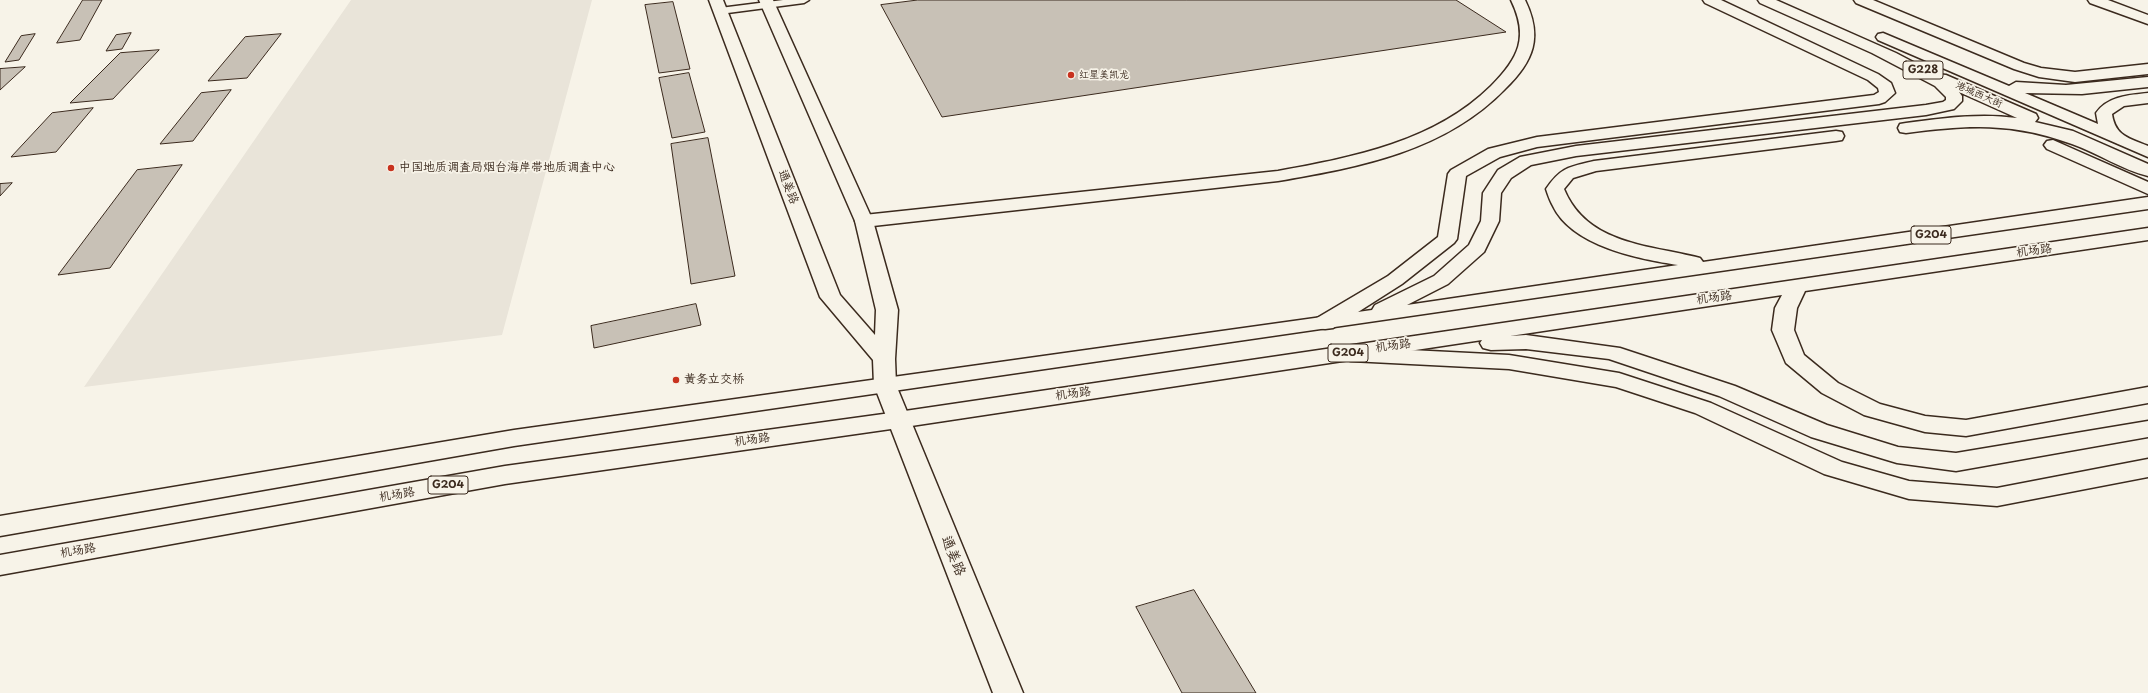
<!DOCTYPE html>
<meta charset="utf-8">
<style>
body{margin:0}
canvas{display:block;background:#f7f3e8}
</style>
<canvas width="2148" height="693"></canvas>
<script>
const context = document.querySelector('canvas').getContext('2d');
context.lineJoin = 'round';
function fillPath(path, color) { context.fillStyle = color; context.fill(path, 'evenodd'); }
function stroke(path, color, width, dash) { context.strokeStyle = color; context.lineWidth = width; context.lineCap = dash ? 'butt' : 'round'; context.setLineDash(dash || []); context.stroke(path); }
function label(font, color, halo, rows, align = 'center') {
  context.font = font + ' "Playpen Sans","LXGW WenKai TC",sans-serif'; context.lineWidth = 3.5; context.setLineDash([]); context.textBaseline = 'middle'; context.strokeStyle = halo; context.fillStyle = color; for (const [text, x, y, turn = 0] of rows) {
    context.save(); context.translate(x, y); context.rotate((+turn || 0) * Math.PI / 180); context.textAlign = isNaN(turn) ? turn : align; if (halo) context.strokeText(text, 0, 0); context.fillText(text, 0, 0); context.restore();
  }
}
fillPath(new Path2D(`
 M351,0H592L502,335L84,387Z`), '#e9e4d9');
const building = new Path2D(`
 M83,0H102L80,40L57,43Z
 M918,0H1456L1506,32L942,117L881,5Z
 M673,2L690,69L659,73L645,5Z
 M131,33L122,49L106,51L116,35Z
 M35,34L19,60L5,62L21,36Z
 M281,34L247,78L208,81L245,37Z
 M159,50L113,99L70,103L120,53Z
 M25,67L0,90V69Z
 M689,73L705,132L672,138L659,78Z
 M231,90L193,141L160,144L201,93Z
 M93,108L56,152L11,157L52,113Z
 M708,138L735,276L691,284L671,144Z
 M182,165L110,268L58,275L137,170Z
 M12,183L0,196V184Z
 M696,304L701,325L594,348L591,326Z
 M1194,590L1256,693H1182L1136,607Z`);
fillPath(building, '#c8c1b6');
stroke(building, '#3b2a1e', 1);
const service = new Path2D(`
 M783,0H809L804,3L720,14L715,11L720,8Z`);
const minor = new Path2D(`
 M1511,0H1525C1543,37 1534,61 1505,89C1445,151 1360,167 1278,181L864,227L857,225L855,221L857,217L864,215L1278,171C1354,157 1434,142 1491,86C1519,58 1529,37 1511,0Z
 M2088,0H2108L2148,15V24L2090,3Z`);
const tertiary = new Path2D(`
 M709,0H723L840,295L875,335L876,310L855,221L759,0H773L873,221L898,310L895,359L896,385L1023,693H993L874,385L873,360L820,297Z`);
const primary = new Path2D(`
 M1703,0H1721L1878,74L1891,83L1895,93L1885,102L1879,104L1537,147L1500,157L1466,176L1457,239L1454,243L1402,284L1333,328L1325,329L1317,328L1314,323L1317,318L1388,276L1438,237L1448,174L1451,170L1488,149L1537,137L1874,95L1879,92L1878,88L1868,80L1705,3Z
 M1854,0H1873L2024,63L2041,68L2075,72L2148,64V74L2075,82L2039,77L2014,69L1856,3Z
 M1351,347L1509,355L1619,373L1711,403L1842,462L1909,481L1997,488L2148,459V477L1997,506L1909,499L1824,474L1695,413L1616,387L1509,369L1351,361L1343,359L1340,354L1343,349Z`);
const trunk = new Path2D(`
 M1758,0H1776L1896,53L1936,74L1946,75L2036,114L2038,118L2035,122L2073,131L2148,164V176C2122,170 2098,153 2072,144C2011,122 1968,125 1906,133L1900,132L1898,128L1900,124L1906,123C1943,118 1980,113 2017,118L1959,92L1962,96V101L1954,109L1926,115L1576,156L1531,165L1511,178L1501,193L1499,221L1484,252L1448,284L1407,305L1678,265C1639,259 1572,246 1553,206C1550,201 1548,195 1546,189C1561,167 1569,167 1594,161L1836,131L1842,132L1844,136L1842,140L1836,141L1596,171L1573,178L1564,189C1587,245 1650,245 1700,258L1703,262L2148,197V209L514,446L0,536V516L514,430L1372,310L1375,305L1434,276L1469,245L1481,221L1483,193L1498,170L1520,157L1576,146L1926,105L1943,102L1946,100V97L1935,86L1872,53L1760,3Z
 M1883,33L2009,86L2016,82L2066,85L2148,77V87L2082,94L2025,93L2098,124L2096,113C2108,96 2129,95 2148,93V103L2124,106L2112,114C2115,136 2129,138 2148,146V157L1878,40L1876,37L1878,34Z
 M2053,140L2148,182V194L2047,149L2044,145L2047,141Z
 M2148,228V240L1805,291L1797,308L1794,330L1804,355L1838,383L1880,404L1925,416L1966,420L2148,387V403L1966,436L1925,432L1864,415L1822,393L1786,363L1772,330L1775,308L1782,295L1510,336L1526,335L1620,348L1735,386L1827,425L1898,447L1956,453L2148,421V437L1956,471L1897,463L1811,437L1719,396L1609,359L1526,349L1491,350L1483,348L1480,343L1482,340L898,428L505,484L0,575V555L505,466L898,412Z`);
stroke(service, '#3b2a1e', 3);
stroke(minor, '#3b2a1e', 3);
stroke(tertiary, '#3b2a1e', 3);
stroke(primary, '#3b2a1e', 3);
stroke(trunk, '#3b2a1e', 3);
fillPath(service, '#f7f3e8');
fillPath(minor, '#f7f3e8');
fillPath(tertiary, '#f7f3e8');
fillPath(primary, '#f7f3e8');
fillPath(trunk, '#f7f3e8');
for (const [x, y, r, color] of [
 [1071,75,4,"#c8321e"],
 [391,168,4,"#c8321e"],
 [676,380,4,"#c8321e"]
]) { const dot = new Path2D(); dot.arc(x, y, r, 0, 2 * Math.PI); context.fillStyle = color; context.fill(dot); stroke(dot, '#f7f3e8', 1.5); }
label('10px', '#3b2a1e', '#f7f3e8', [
 ["红星美凯龙",1079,75]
], 'left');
label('10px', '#3b2a1e', '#f7f3e8', [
 ["港城西大街",1979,95,24]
]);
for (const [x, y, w] of [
 [1923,70,40],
 [1931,235,40],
 [1348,353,40],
 [448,485,40]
]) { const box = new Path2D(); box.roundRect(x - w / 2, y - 9, w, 18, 3); context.fillStyle = '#f7f3e8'; context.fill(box); stroke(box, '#3b2a1e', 1); }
label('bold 11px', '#3b2a1e', null, [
 ["G228",1923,70],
 ["G204",1931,235],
 ["G204",1348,353],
 ["G204",448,485]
]);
label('12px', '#3b2a1e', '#f7f3e8', [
 ["中国地质调查局烟台海岸带地质调查中心",399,168],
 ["黄务立交桥",684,380]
], 'left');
label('12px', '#3b2a1e', '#f7f3e8', [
 ["通姜路",788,187,69],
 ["机场路",2034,251,-8],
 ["机场路",1714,298,-8],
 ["机场路",1393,346,-8],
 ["机场路",1073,394,-8],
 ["机场路",752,440,-8],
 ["机场路",397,495,-10],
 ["机场路",78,551,-10]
]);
label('14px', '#3b2a1e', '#f7f3e8', [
 ["通姜路",953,556,68]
]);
</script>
